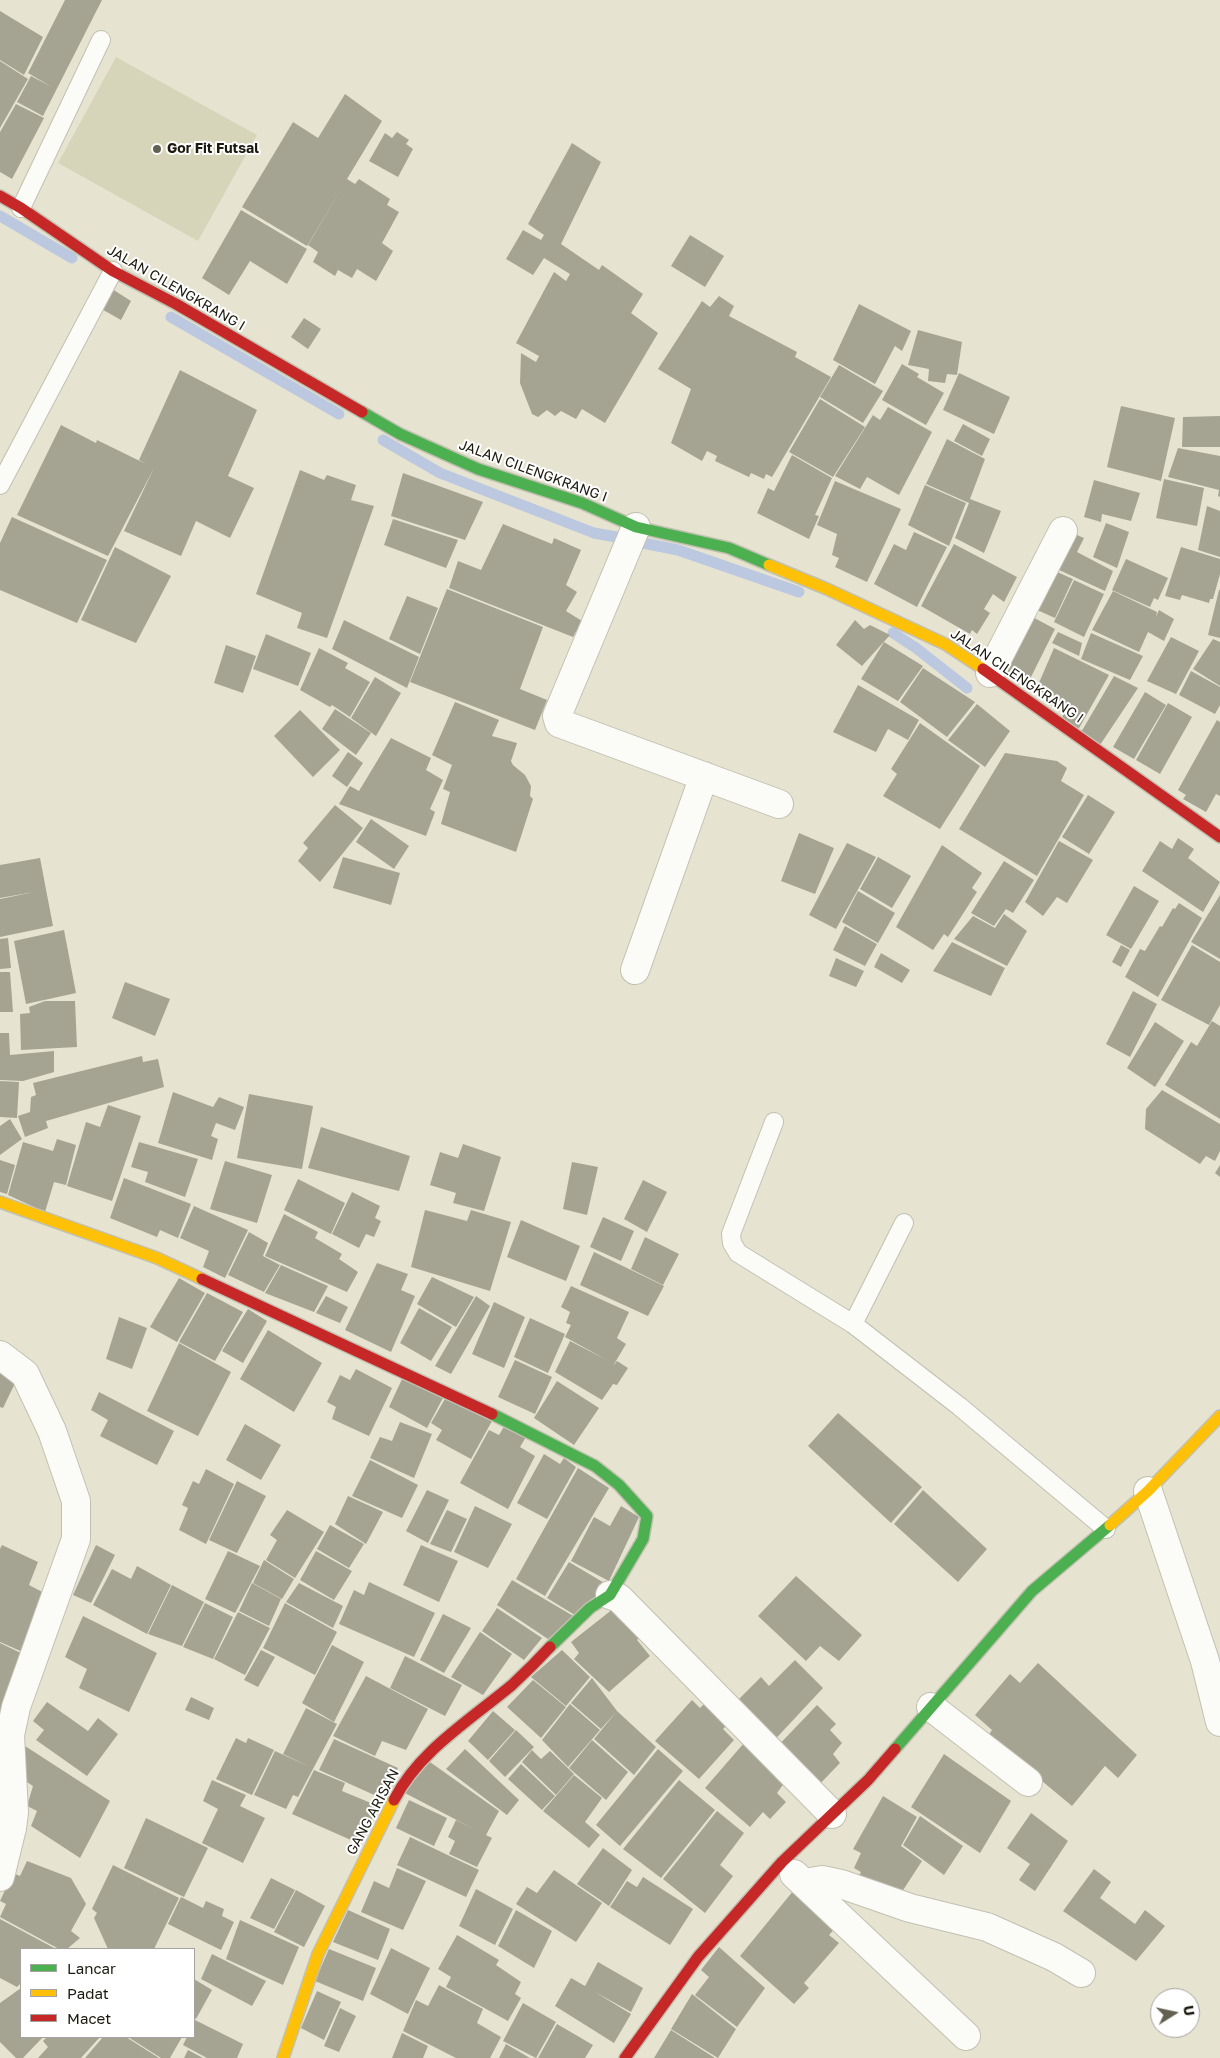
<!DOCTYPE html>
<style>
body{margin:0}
#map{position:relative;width:1220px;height:2058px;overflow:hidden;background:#e6e4d1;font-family:"Golos Text",sans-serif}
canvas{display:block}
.legend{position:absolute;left:20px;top:1948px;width:175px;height:90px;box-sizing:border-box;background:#fff;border:1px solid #a4a39f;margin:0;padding:6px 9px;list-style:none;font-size:15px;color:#1c1a0e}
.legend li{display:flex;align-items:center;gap:10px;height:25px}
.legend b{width:25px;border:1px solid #a4a39f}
.north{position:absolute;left:1150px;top:1988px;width:50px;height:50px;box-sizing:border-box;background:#fff;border:1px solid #a4a39f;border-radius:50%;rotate:80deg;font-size:14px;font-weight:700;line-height:20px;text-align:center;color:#1c1a0e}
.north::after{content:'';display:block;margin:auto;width:18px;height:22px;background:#636152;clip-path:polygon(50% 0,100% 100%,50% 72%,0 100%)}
</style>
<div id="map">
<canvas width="1220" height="2058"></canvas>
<ul class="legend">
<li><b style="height:6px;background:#4caf50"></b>Lancar</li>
<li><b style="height:6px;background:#ffc107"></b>Padat</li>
<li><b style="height:6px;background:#c62828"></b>Macet</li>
</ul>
<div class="north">U</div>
</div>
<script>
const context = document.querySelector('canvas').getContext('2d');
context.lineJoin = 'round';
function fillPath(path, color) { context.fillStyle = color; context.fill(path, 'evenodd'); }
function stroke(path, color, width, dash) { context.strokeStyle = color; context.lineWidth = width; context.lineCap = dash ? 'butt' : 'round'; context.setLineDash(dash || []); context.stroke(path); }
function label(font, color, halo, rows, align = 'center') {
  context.font = font + ' "Golos Text",sans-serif'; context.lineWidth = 4; context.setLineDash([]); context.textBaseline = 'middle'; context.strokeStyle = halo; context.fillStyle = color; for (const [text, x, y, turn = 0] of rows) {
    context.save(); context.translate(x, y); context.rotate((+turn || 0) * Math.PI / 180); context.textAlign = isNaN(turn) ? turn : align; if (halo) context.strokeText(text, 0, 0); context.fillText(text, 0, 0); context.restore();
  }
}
fillPath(new Path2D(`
 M116,57L257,135L198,241L58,163Z`), '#d7d5b9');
stroke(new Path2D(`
 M0,216L72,258
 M171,317L339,414
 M383,440L440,473L594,533L622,538
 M638,542L678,550L799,592
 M893,633L916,648L967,688`), '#bbc8e0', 11);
fillPath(new Path2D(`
 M65,0H102L43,116L17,102L31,76L52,87L28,73Z
 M0,11L43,37L24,75L0,60Z
 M0,61L28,79L0,128Z
 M345,94L382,121L347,179L355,184L359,179L390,199L387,205L399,212L382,243L393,251L376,281L357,269L352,278L338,270L335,276L313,262L318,252L308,245L342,188L307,246L242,207L293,122L318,138Z
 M16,104L44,118L12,179L0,172V132Z
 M397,132L409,140L406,144L413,149L398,177L369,161L385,133L392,138Z
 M572,143L601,162L561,244L599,270L602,265L643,294L631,313L658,333L605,423L582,409L576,419L561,411L555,416L547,410L538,417L532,414L520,383L521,353L536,362L539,356L516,343L554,272L566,281L570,274L544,258L533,275L506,259L523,230L541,240L544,235L528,224Z
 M241,210L307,249L287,284L250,261L229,295L202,278Z
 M690,235L724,256L705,287L671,266Z
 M109,287L131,301L121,320L98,307Z
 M719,296L734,306L729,316L797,352L795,357L831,377L772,477L766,474L764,479L751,473L749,477L715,461L717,456L707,451L702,461L671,443L691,389L658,369L702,301L710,307Z
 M859,304L911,331L902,351L895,346L875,384L833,360Z
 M304,318L321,329L308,349L291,337Z
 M918,330L962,342L957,375L947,374L945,383L928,381L929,369L908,365Z
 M902,364L919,374L917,377L944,393L926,425L882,400Z
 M839,365L883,391L863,423L820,397Z
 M180,370L257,410L228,476L254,488L230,538L196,521L181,556L124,531L154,468L108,556L17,515L61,425L96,443L97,440L146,464L139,460Z
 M959,373L1010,397L994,434L943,410Z
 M820,399L865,427L833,477L789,452Z
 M1121,406L1175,418L1161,481L1107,467Z
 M888,407L932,432L899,495L867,477L860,489L835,476L873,415L880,420Z
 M1220,416V447H1182L1183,417Z
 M963,424L990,439L982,456L954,441Z
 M947,439L985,459L970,499L1001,511L984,553L955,538L969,503L926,484Z
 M1178,448L1220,456V497L1218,496L1219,490L1168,477Z
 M792,455L832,478L815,515L819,516L809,539L757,513L768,488L774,491Z
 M300,470L324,480L327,475L356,485L351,500L374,506L327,638L297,628L302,613L256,594Z
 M403,473L483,502L465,540L391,516Z
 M1164,479L1204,488L1197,526L1156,518Z
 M1094,480L1140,493L1131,521L1102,514L1101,522L1084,517Z
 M835,481L901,509L867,582L835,567L839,558L832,555L837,534L817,525Z
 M925,485L966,503L949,546L908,525Z
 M1207,506L1220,511V557L1198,550Z
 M12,517L107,560L77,623L0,590V543Z
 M393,519L458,540L446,568L384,545Z
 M1106,523L1129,532L1117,568L1093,557Z
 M503,524L552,544L554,538L581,550L566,585L577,592L566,611L582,621L573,637L449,588L458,561L481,570Z
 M1065,530L1084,538L1077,552L1113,571L1105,591L1046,564Z
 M914,532L947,547L917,607L874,584L894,544L906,550Z
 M954,544L1017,577L1004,602L993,594L984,609L990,613L977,634L972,630L970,634L921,606Z
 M115,547L171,576L136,643L81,620Z
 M1181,547L1220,559V574L1213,599H1210L1209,603L1182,595L1180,600L1165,596Z
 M1126,559L1168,578L1158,600L1154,598L1150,607L1112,590Z
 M1046,567L1073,579L1055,618L1026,605Z
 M1074,580L1104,594L1084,637L1054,622Z
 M447,589L543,627L520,689L547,700L535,730L410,682Z
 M1219,590H1220V638L1208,635Z
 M1113,591L1157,612L1156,617L1159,610L1174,619L1164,641L1148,632L1139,652L1092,630Z
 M407,596L438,608L420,654L389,639Z
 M1025,613L1055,629L1027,685L998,669Z
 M344,620L419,657L407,688L332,649Z
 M855,620L864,629L870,625L890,635L862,666L836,645Z
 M1058,632L1082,643L1079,656L1052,643Z
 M1091,633L1143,656L1130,680L1081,659Z
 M266,634L311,653L298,686L253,669Z
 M1171,637L1199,651L1176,694L1147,681Z
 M1213,639L1220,642V686L1193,669Z
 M884,642L923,666L898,701L861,679Z
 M226,645L256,656L243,693L214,683Z
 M319,648L348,663L345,668L370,682L350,717L332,705L330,707L300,690Z
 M1054,648L1109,675L1078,730L1062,719L1065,708L1035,692Z
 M923,668L975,702L947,737L900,702Z
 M1191,671L1220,687V705L1215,714L1179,695Z
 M1114,676L1138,688L1100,745L1080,734Z
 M375,677L401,693L376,736L351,718Z
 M858,685L919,720L908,740L888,729L876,752L833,732Z
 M1145,692L1166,705L1134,759L1113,747Z
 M455,702L499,720L492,736L517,743L511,761L513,765L525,775L531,786L530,796L533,799L516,852L441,824L450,792L443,789L452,765L432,755Z
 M1168,703L1192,717L1160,774L1136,760Z
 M977,704L1010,731L985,767L948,740Z
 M335,709L371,733L356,755L322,729Z
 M300,710L340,750L313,777L274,736Z
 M1217,720L1220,722V796L1216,794L1206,812L1183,799L1186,795L1178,790Z
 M920,723L980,766L940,829L883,796L897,774L891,769Z
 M391,738L431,758L426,770L443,780L430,809L435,812L426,836L339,804L350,786L359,791Z
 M348,752L363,763L347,787L332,776Z
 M1005,753L1057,761L1067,768L1061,781L1084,795L1037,876L959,829Z
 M1088,795L1115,812L1089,854L1062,837Z
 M335,805L363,828L320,882L298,861L308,848L303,843Z
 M371,819L409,846L394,869L356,842Z
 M799,833L834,848L815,894L781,881Z
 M1178,838L1194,849L1188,858L1220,882L1203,912L1142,871L1160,841L1172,849Z
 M1059,841L1093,860L1067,903L1057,897L1043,916L1025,902Z
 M847,843L876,857L836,929L809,915Z
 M942,845L982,873L972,888L977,892L948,937L944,934L933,950L896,927Z
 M343,857L400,873L391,905L333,888Z
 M878,857L911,876L892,908L860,889Z
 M40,858L53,926L0,937V899L34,892L0,898V865Z
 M1004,861L1034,880L1013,913L1006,909L994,926L971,913Z
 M1134,886L1159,901L1131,949L1106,935Z
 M858,891L895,913L878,943L842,922Z
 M1220,895V959L1191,942Z
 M1179,903L1202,918L1158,997L1125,977L1140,949L1145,951L1160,926L1162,927L1173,908L1175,909Z
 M1004,914L1027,931L1007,966L954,939L973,916L995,928Z
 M845,926L877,944L865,966L833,950Z
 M64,930L76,993L26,1004L14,941Z
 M8,938L11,968L0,969V939Z
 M952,942L1005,968L991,996L933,971Z
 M1121,945L1130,950L1121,967L1112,962Z
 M1192,945L1220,962V1005L1209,1025L1161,1000Z
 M881,953L910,970L902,983L874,967Z
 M836,958L864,971L856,987L829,976Z
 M0,972H10L13,1012H0Z
 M125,982L170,999L155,1036L112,1018Z
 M1133,991L1157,1004L1130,1057L1106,1044Z
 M45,1001H75L77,1047L21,1050L20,1014L30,1013L29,1007Z
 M1212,1021L1220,1026V1119L1165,1085L1191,1042L1197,1046Z
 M1155,1022L1184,1041L1155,1087L1127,1068Z
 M0,1033H9L10,1055L54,1051V1072L23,1081L0,1080Z
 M142,1056L143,1062L158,1059L164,1087L46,1121L48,1128L25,1137L18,1116L30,1112L31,1097L36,1095L33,1083Z
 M0,1081L19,1082L17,1118L0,1117Z
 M1162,1090L1220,1124V1151L1215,1161L1206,1156L1200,1164L1145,1129L1146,1109Z
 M173,1092L213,1107L219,1097L244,1107L235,1130L216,1123L211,1136L218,1139L212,1160L158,1143Z
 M249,1094L313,1106L302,1169L237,1158Z
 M108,1105L141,1116L112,1201L67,1186L86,1122L100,1127Z
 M10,1119L22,1139L0,1155V1126Z
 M321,1127L410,1156L399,1191L308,1168Z
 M57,1139L76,1145L66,1185L54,1182L45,1212L8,1195L23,1142L53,1151Z
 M139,1142L198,1159L185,1197L145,1182L148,1172L131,1167Z
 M463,1144L501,1157L484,1211L453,1203L456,1193L430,1185L440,1152L458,1158Z
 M0,1160L15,1165L7,1194L0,1192Z
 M225,1161L272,1175L257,1223L210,1209Z
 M572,1162L598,1167L587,1215L563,1209Z
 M1220,1165V1177L1215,1173Z
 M124,1178L191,1204L178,1238L160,1230L157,1237L110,1218Z
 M298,1179L345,1203L331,1234L284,1210Z
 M643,1180L667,1192L647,1232L624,1219Z
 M352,1192L380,1206L375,1218L381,1221L374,1237L366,1234L359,1248L332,1234Z
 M194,1206L248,1230L225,1278L203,1267L209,1251L180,1238Z
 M425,1210L467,1221L471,1210L511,1222L490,1291L411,1267Z
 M284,1214L318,1232L315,1238L342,1254L339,1259L358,1272L347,1292L265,1256Z
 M603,1217L634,1231L621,1261L590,1247Z
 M521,1220L580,1246L566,1281L507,1257Z
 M249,1232L268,1243L263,1256L280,1265L264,1292L228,1275Z
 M645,1237L679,1254L663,1285L631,1269Z
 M594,1252L664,1286L648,1316L580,1285Z
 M377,1263L408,1274L401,1290L415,1296L391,1352L345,1330Z
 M281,1265L328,1286L314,1312L265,1293Z
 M432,1277L474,1297L456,1327L417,1304Z
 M179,1278L205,1293L177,1342L150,1327Z
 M571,1286L629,1312L617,1338L626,1344L613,1366L617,1361L628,1368L617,1385L613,1384L602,1400L555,1372L570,1341L607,1360L565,1337L571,1325L566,1323L570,1312L561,1307Z
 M207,1293L243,1312L215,1361L179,1342Z
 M326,1296L348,1307L340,1323L316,1313Z
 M476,1296L490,1306L451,1374L435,1366Z
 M494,1302L525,1317L504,1368L472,1354Z
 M419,1308L452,1327L431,1361L400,1343Z
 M248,1309L267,1321L243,1363L222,1351Z
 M119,1317L147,1328L132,1369L106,1359Z
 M530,1318L565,1334L548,1373L514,1357Z
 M268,1330L322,1363L294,1412L240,1379Z
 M179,1343L231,1372L198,1436L147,1411Z
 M515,1360L552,1377L535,1414L498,1397Z
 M0,1368L18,1377L3,1408L0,1407Z
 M356,1369L392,1388L369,1436L332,1419L336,1407L327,1402L340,1375L350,1380Z
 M403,1377L444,1396L427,1428L389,1407Z
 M557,1381L599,1408L574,1445L534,1418Z
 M99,1392L174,1431L157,1465L100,1436L108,1420L91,1410Z
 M446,1397L492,1421L471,1459L436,1440L442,1430L431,1423Z
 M838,1413L922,1487L891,1523L808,1446Z
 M400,1422L432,1434L414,1478L370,1458L380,1437L392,1441Z
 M245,1424L281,1445L261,1480L226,1460Z
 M505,1425L526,1437L520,1447L535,1456L508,1509L460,1483L489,1430L499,1435Z
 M544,1454L560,1464L564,1458L576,1467L547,1519L517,1503Z
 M370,1460L418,1485L402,1518L352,1496Z
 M578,1468L609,1488L545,1596L516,1579Z
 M206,1469L234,1484L206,1544L179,1530L188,1508L182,1505L193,1481L199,1484Z
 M237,1481L266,1496L237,1553L209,1540Z
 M427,1490L449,1500L428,1543L406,1531Z
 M923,1490L987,1549L958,1582L894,1524Z
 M348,1496L383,1512L366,1544L335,1524Z
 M475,1506L512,1524L488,1568L454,1552Z
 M621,1506L639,1517L609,1581L571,1561L594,1517L610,1526Z
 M287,1510L324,1532L295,1578L266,1560L277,1540L270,1535Z
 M447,1510L467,1519L451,1552L430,1544Z
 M330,1525L364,1544L349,1568L317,1549Z
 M2,1545L38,1562L29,1585L50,1596L25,1653L0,1642V1549Z
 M96,1545L115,1555L91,1603L73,1595Z
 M421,1545L458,1561L439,1602L403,1585Z
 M228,1551L260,1566L235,1613L205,1599Z
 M316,1551L352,1571L334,1600L300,1580Z
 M264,1560L294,1579L282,1599L253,1583Z
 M569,1562L606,1584L578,1617L547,1598Z
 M137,1566L171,1585L147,1634L93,1605L112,1569L131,1579Z
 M796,1576L862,1635L839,1661L820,1646L806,1661L758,1616Z
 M512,1580L575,1617L548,1639L497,1605Z
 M369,1582L435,1613L414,1657L339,1624L354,1590L364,1595Z
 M252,1583L281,1599L269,1626L239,1611Z
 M299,1583L343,1606L333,1628L286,1602Z
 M172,1585L204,1602L182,1646L148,1634Z
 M205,1603L233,1617L213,1659L183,1647Z
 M285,1603L337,1632L315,1675L263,1648Z
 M618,1605L642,1635L637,1640L650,1656L609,1692L574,1659L579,1653L571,1642Z
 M497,1608L542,1638L524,1660L482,1631Z
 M238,1612L270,1628L245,1675L214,1659Z
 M443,1614L471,1628L444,1673L420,1660Z
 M83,1616L157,1653L129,1712L79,1688L87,1669L65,1657Z
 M480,1632L512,1654L483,1695L451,1677Z
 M0,1643L23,1654L0,1719Z
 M332,1645L364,1662L334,1722L302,1703Z
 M261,1650L275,1657L258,1687L244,1680Z
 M562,1650L590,1677L566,1706L531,1677Z
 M405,1656L462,1685L445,1716L390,1688Z
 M795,1660L823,1688L768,1747L729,1709L761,1677L769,1686Z
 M1038,1663L1137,1755L1118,1778L1105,1766L1072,1806L988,1736L992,1730L975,1715L1010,1674L1020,1683Z
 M366,1676L428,1709L406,1750L382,1741L375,1756L333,1736Z
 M592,1678L617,1711L601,1729L571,1703Z
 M533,1680L566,1707L541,1738L507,1707Z
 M191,1697L214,1708L209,1720L185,1710Z
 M692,1700L700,1708L704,1704L727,1725L723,1729L734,1740L699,1779L655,1741Z
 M47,1702L88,1731L98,1718L118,1734L87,1776L36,1740L44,1730L33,1721Z
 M570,1704L600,1730L568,1767L542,1740Z
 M817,1705L836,1724L830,1730L842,1743L833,1754L840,1763L813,1791L772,1752Z
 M306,1708L337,1724L298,1797L293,1795L286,1809L254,1795L275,1751L310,1767L283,1754Z
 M493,1711L515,1730L488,1760L468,1741Z
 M617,1711L656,1747L634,1775L594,1739Z
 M516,1730L534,1747L505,1777L489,1761Z
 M236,1738L246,1743L248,1738L274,1750L252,1795L216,1779Z
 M334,1739L398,1768L383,1799L319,1770Z
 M592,1740L628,1772L606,1800L569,1768Z
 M744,1743L785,1782L777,1793L786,1802L770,1819L763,1812L750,1827L705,1788Z
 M25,1746L110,1801L80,1858L31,1826L37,1811L27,1806L33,1786L24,1780Z
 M465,1749L519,1800L507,1815L446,1769Z
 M658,1749L683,1771L620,1846L596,1825Z
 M532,1750L541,1759L550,1751L574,1774L556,1795L522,1762Z
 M944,1754L1011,1801L980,1853L911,1807Z
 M430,1762L499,1811L486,1835L492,1838L477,1867L449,1854L455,1841L448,1837L456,1820L474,1829L403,1792Z
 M521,1764L555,1796L542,1810L508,1779Z
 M314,1770L345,1783L342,1791L378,1806L360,1844L292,1814Z
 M574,1775L602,1798L585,1822L600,1835L589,1848L543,1811Z
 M212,1780L246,1795L240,1806L265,1818L243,1863L202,1843L218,1809L203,1801Z
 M679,1780L715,1810L661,1878L623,1849Z
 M883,1796L917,1817L901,1846L922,1861L896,1901L858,1878L861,1872L854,1868L861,1853L853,1849Z
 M409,1800L447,1818L434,1846L396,1828Z
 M717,1811L744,1833L720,1865L733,1876L705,1913L663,1879Z
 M1031,1813L1068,1841L1035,1891L1019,1880L1030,1864L1007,1848Z
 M920,1816L963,1846L944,1875L903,1845Z
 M146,1818L208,1848L184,1897L124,1868Z
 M410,1837L479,1870L466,1897L397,1865Z
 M603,1848L632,1870L609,1906L577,1884Z
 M27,1861L71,1878L86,1904L71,1931L80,1938L67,1949H59L0,1917L6,1904L0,1901L13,1873L20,1876Z
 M113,1865L179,1898L154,1949H108L94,1918L97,1913L92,1909Z
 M397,1868L426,1881L403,1930L361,1912L374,1881L389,1888Z
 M1094,1869L1111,1882L1100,1898L1135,1924L1145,1910L1165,1926L1136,1961L1063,1911Z
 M554,1870L602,1903L576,1942L516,1904L527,1887L537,1893Z
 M643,1877L693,1909L670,1945L610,1907L627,1881L637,1887Z
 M271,1878L295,1890L274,1929L250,1918Z
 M798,1885L839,1924L829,1935L839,1943L804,1983L809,1988L794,2004L740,1956Z
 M476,1889L513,1909L495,1945L459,1926Z
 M296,1890L325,1906L304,1947L274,1932Z
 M181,1897L203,1908L206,1901L224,1909L222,1916L234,1922L221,1950L168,1924Z
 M348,1910L390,1929L378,1960L333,1942Z
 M516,1910L552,1931L534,1968L498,1946Z
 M0,1919L56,1949H21V1983L17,1987L0,1978Z
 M240,1920L299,1947L283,1985L226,1959Z
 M457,1935L499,1960L496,1965L521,1982L515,1994L521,1998L508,2021L446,1987L451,1977L438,1969Z
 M719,1947L765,1988L737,2027L695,1995L709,1977L701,1970Z
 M391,1948L430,1968L408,2014L370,1994Z
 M329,1949L376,1968L363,2001L315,1981Z
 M212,1954L266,1981L252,2006L201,1979Z
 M598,1962L643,1988L631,2012L595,1992L631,2014L614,2043L555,2006L571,1978L585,1986Z
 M194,1979L212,1990L196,2019L194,2017Z
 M439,1985L483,2009L477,2023L501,2037L490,2058H456L403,2031L416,2000L428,2006Z
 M21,1988V2037H43L23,2058H16L0,2042V2003Z
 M317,1991L341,2002L324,2040L301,2028Z
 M692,1994L736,2029L718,2058L671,2029Z
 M523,2003L556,2022L536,2058L503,2041Z
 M340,2008L356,2016L339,2052L324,2046Z
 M195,2020L243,2044L237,2058H207L183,2045L187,2037H194Z
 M557,2024L593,2045L585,2058H538Z
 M671,2030L715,2058H654Z
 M402,2033L428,2046L423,2058H392Z
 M47,2037H100L81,2058H38L48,2047L43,2041Z
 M103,2037H126L159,2058H85Z
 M128,2037H182L170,2058H161Z
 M506,2044L530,2058H499Z
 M188,2050L203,2058H184Z`), '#a5a392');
const lane = new Path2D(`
 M21,208L101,40
 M0,485L113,271
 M774,1122L731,1234L732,1243L738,1253L853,1324L959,1406L1106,1529
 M853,1324L904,1223`);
const street = new Path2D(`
 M636,527L557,716L559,723L779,804
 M990,673L1063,531
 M635,970L704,776
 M0,1355L25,1374L52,1431L76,1501V1539L16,1707L10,1735L14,1812L12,1828L0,1877
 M1148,1491L1205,1661L1220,1722
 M610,1595L619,1598L832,1814
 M931,1707L1028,1782
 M794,1874L966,2036
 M804,1883L822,1880L841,1884L910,1908L987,1927L1054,1957L1081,1973`);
const fast = new Path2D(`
 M362,412L400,434L478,469L582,503L636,527L729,548L769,565
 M492,1414L595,1466L619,1485L647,1516L643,1539L610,1595L590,1608L550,1647
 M895,1749L1032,1591L1110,1525`);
const slow = new Path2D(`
 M769,565L827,589L945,644L983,669
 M0,1202L157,1258L202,1279
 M1110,1525L1148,1491L1220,1416
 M283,2058L318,1954L394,1800`);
const jam = new Path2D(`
 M0,196L21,208L113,271L176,304L362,412
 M983,669L1220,837
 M202,1279L492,1414
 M394,1800C419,1751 470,1720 512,1685C525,1673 538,1660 550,1647
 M625,2058L698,1957L782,1862L868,1780L895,1749`);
stroke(lane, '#c2c0b1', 20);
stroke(street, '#c2c0b1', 30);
stroke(fast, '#c2c0b1', 14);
stroke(slow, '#c2c0b1', 14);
stroke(jam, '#c2c0b1', 14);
stroke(lane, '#fbfbf8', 18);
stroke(street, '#fbfbf8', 28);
stroke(fast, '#4caf50', 11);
stroke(slow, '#ffc107', 11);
stroke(jam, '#c62828', 11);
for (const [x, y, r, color] of [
 [157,149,5,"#636152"]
]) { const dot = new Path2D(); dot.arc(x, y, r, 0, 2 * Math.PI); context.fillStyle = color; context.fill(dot); stroke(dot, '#fff', 2); }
label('bold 14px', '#1c1a0e', '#fff', [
 ["Gor Fit Futsal",167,149]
], 'left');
label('14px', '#1c1a0e', '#fff', [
 ["JALAN CILENGKRANG I",176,288,30],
 ["JALAN CILENGKRANG I",533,471,20],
 ["JALAN CILENGKRANG I",1017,676,34],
 ["GANG ARISAN",373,1812,-62]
]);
</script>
